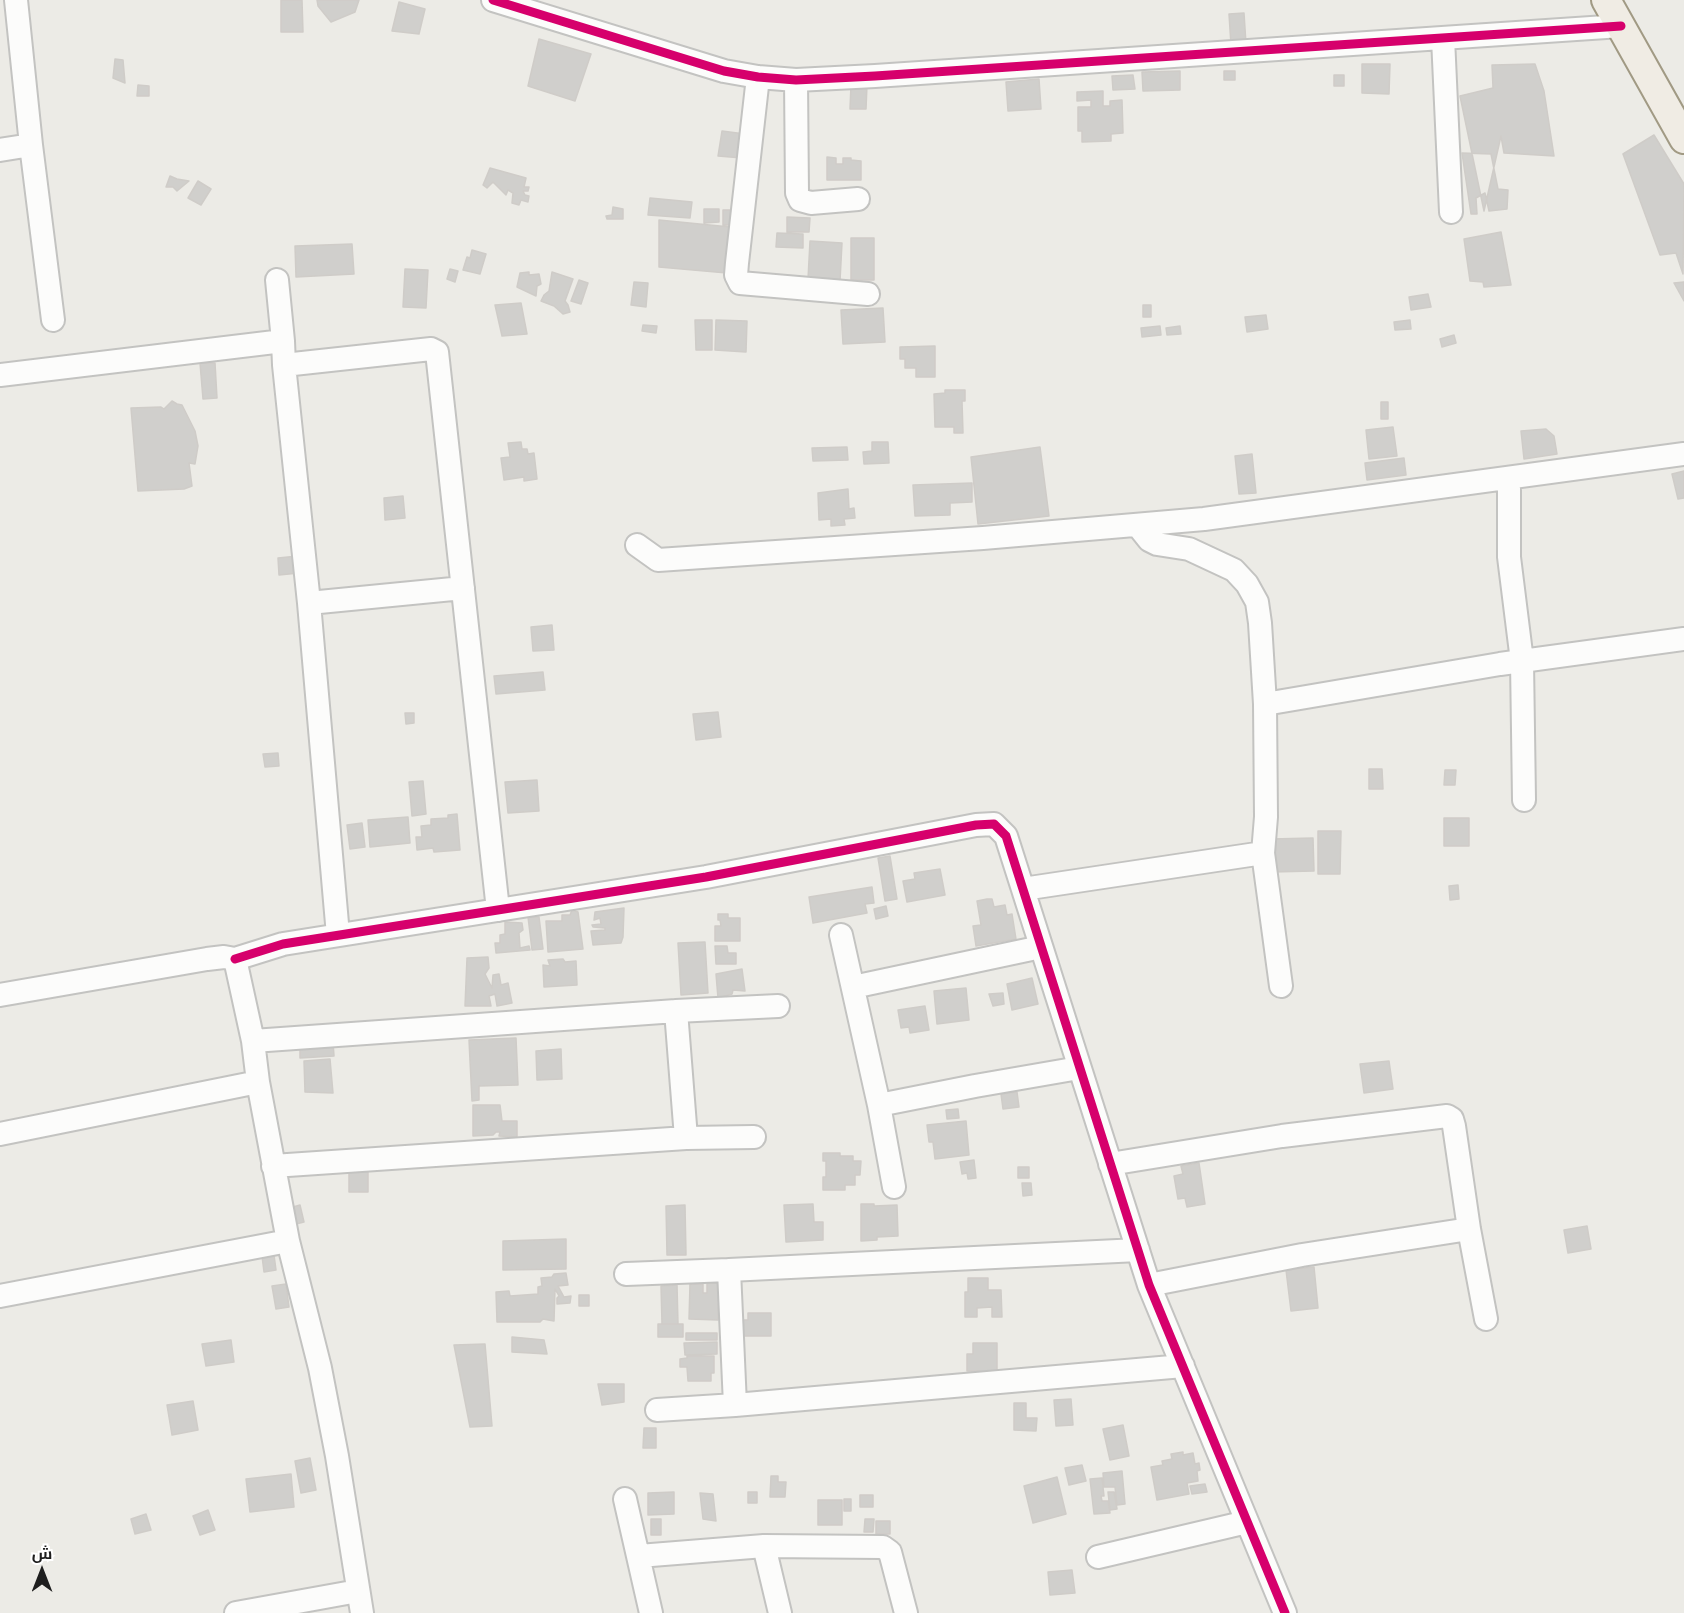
<!DOCTYPE html>
<meta charset="utf-8">
<style>
body{margin:0}
#map{position:relative;width:1684px;height:1613px;overflow:hidden;background:#ecebe6;font-family:"Exo 2",Cairo,sans-serif}
canvas{display:block}
.north{position:absolute;left:12px;top:1541px;width:60px;height:60px;-webkit-text-stroke:4px #fff;paint-order:stroke;rotate:0deg;font-size:16px;font-weight:700;line-height:24px;text-align:center;color:#1e1e1e}
.north::after{content:'';display:block;margin:auto;width:21px;height:27px;background:#1e1e1e;clip-path:polygon(50% 0,100% 100%,50% 72%,0 100%)}
</style>
<div id="map">
<canvas width="1684" height="1613"></canvas>
<div class="north">ش</div>
</div>
<script>
const context = document.querySelector('canvas').getContext('2d');
context.lineJoin = 'round';
function fillPath(path, color) { context.fillStyle = color; context.fill(path, 'evenodd'); }
function stroke(path, color, width, dash) { context.strokeStyle = color; context.lineWidth = width; context.lineCap = dash ? 'butt' : 'round'; context.setLineDash(dash || []); context.stroke(path); }
const building = new Path2D(`
 M281,0H302L303,32H281Z
 M317,0H359L355,12L331,22L318,6Z
 M399,2L425,9L419,34L392,31Z
 M1244,13L1246,44L1231,45L1229,14Z
 M539,39L591,54L575,101L528,86Z
 M115,59L123,60L125,83L113,78Z
 M1362,64H1390L1389,94L1362,93Z
 M1535,64L1544,91L1554,156L1504,153L1501,136L1484,211L1460,96L1493,88L1492,65Z
 M1180,71V90L1143,91L1142,72Z
 M1224,71H1235V80H1224Z
 M1133,75L1135,89L1113,90L1112,76Z
 M1334,75H1344V86H1334Z
 M1039,79L1041,109L1008,111L1006,82Z
 M138,85L149,86V96H137Z
 M851,85H867L866,109H850Z
 M1103,91V106H1110V101L1122,100L1123,133L1111,134V141L1082,142V131H1078V107H1091V100L1077,101V92Z
 M722,131L745,134L742,158L718,156Z
 M1654,135L1684,184L1683,274L1676,253L1660,255L1623,154Z
 M1462,153L1491,154L1498,189L1508,190L1507,209L1489,211L1485,193L1476,198L1477,214H1471Z
 M827,157L836,158V164H843V158H851V160L861,161V180H827Z
 M490,168L526,178L524,187H529L528,191H523L525,195L529,196L528,202L521,200L519,205L512,203L513,193L508,190L506,195L493,182L487,188L483,185Z
 M170,176L177,179L189,181L177,191L173,187H166Z
 M198,181L211,189L201,205L188,198Z
 M650,198L692,202L690,218L648,215Z
 M613,207L623,209V219H607L606,216L612,215Z
 M704,209H719V222L704,223Z
 M723,210H738V225H723Z
 M787,217L810,218L809,232H787Z
 M659,220L730,227L727,273L659,267Z
 M1501,232L1511,285L1484,287L1483,282L1470,281L1464,239Z
 M777,233L803,234V248L776,247Z
 M851,238H874V280H851Z
 M810,241L842,243L840,281L808,279Z
 M352,244L354,274L296,277L295,246Z
 M472,250L486,254L480,274L463,270L467,257L470,258Z
 M405,269L428,270L426,308L403,307Z
 M450,269L458,271L455,282L447,279Z
 M529,272V275L539,274L541,284L537,286L536,296L517,287L520,273Z
 M552,272L573,279L565,301L568,305L570,312L563,314L554,306L541,301L544,295L549,291Z
 M579,280L588,283L581,304L571,301Z
 M634,282L648,283L646,307L631,305Z
 M1684,282V301L1674,283Z
 M1428,294L1431,307L1411,310L1409,297Z
 M521,303L527,334L502,336L495,305Z
 M1143,305H1151V317H1143Z
 M883,308L885,342L843,344L841,310Z
 M1266,315L1268,329L1247,332L1245,317Z
 M695,320H712V350H696Z
 M716,320L747,321L746,352L715,350Z
 M1410,320L1411,329L1395,330L1394,322Z
 M643,325L657,326L656,333L642,331Z
 M1160,326L1161,335L1142,337L1141,328Z
 M1180,326L1181,334L1167,335L1166,328Z
 M1454,335L1456,343L1442,347L1440,339Z
 M935,346V377H916V368H905V359H900V347Z
 M200,363H215L217,398L203,399Z
 M945,390H965V401H962L963,433H954V427H935L934,394L945,393Z
 M172,401L177,404L182,405L195,431L198,446L195,464L189,463L192,486L184,489L138,491L131,408L161,407L164,409Z
 M1381,402H1388V419H1381Z
 M1393,427L1397,456L1369,459L1366,430Z
 M1546,429L1554,436L1557,454L1524,459L1521,431Z
 M521,442L522,449H527L528,454L534,453L537,479L524,481V477L504,480L501,458L510,457L508,443Z
 M872,442H888L889,463L864,464L863,452L872,451Z
 M847,447L848,460L813,461L812,448Z
 M1040,447L1049,516L978,524L971,457Z
 M1252,454L1256,493L1239,494L1235,456Z
 M1404,458L1406,475L1367,480L1365,463Z
 M1684,471V498L1678,499L1672,474Z
 M972,483V502L950,503V515L915,516L913,485Z
 M848,489L849,509L854,508L855,518L844,519L845,525L831,526V519L819,520L818,493Z
 M403,496L405,518L385,520L384,498Z
 M298,556L299,573L279,575L278,558Z
 M552,625L554,650L533,651L531,627Z
 M543,672L545,690L496,694L494,676Z
 M718,712L721,737L696,740L693,714Z
 M405,713H414V723L406,724Z
 M278,753L279,766L265,767L263,754Z
 M1369,769H1382L1383,789H1369Z
 M1445,770H1456L1455,785H1444Z
 M537,780L539,811L508,813L505,782Z
 M423,781L426,814L412,816L409,782Z
 M457,814L460,850L434,852L433,848L417,850L416,837H422L421,826L431,825V819L448,818V815Z
 M408,817L410,843L370,847L368,820Z
 M1444,818H1469V846H1444Z
 M362,823L365,847L350,849L347,825Z
 M1318,831H1341L1340,874H1318Z
 M1313,838L1314,871L1272,872L1271,839Z
 M890,856L897,899L885,901L878,858Z
 M940,869L945,895L907,902L903,881L915,879L914,873Z
 M1458,885L1459,899L1450,900L1449,886Z
 M872,887L874,903L865,904L867,913L813,923L809,897Z
 M987,899H992L994,907L1005,905L1007,915L1012,914L1016,939L976,946L973,926L981,925L977,901Z
 M886,906L888,916L876,919L874,909Z
 M624,908L623,937L621,943L593,945L591,931L605,930V928L593,927L592,925L601,924L600,918L594,920L595,912Z
 M572,910L578,912L583,949L548,952L546,921H562V915H570Z
 M718,914H728V918H740V941H715V926H721L720,920H718Z
 M528,917H539L543,949L532,950Z
 M505,922L522,923L523,930L519,933L520,948L529,946L530,950L496,953L495,943H500V935L505,934Z
 M705,942L708,993L681,995L678,943Z
 M715,946H727L728,953H736V964H716Z
 M488,957L489,968L485,974L492,988L493,975L499,974L501,985L508,983L512,1003L497,1006L495,994L489,996L491,1006H465L467,958Z
 M563,959L565,962L576,961L577,985L544,987L543,965L550,966L548,960Z
 M742,969L745,991L733,990L732,994L718,998L716,974Z
 M1032,978L1038,1004L1012,1010L1007,984Z
 M966,988L969,1020L937,1024L934,991Z
 M1003,993L1004,1004L993,1006L989,994Z
 M925,1006L929,1030L910,1033L909,1027L901,1028L898,1010Z
 M516,1038L518,1085L479,1086V1100L472,1101L469,1040Z
 M333,1042L334,1056L300,1058V1044Z
 M561,1049L562,1079L537,1080L536,1051Z
 M330,1059L333,1093L305,1092L304,1061Z
 M1389,1061L1393,1089L1364,1093L1360,1064Z
 M1017,1092L1019,1107L1003,1109L1001,1094Z
 M473,1105H500L502,1121H517V1137L499,1136L500,1132H496L493,1135L473,1136Z
 M958,1109L959,1118L947,1119L946,1110Z
 M966,1121L969,1155L935,1159L933,1142H929L927,1125Z
 M823,1153H840V1156H853V1161H861L860,1175H855V1185H845V1190H823V1177H826V1161H823Z
 M974,1160L976,1178L968,1179L967,1173L962,1174L960,1162Z
 M1199,1163L1205,1204L1187,1207L1185,1198L1178,1199L1174,1176L1183,1174L1181,1166Z
 M349,1167H368V1192H349Z
 M1018,1167H1029V1178H1018Z
 M1022,1183H1031L1032,1195L1023,1196Z
 M813,1204L814,1222H823V1240L786,1242L784,1205Z
 M861,1204H874V1206L897,1205L898,1236L877,1237V1240L861,1241Z
 M300,1205L304,1222L296,1224L293,1207Z
 M685,1205L686,1255H667L666,1206Z
 M1587,1226L1591,1249L1568,1253L1564,1230Z
 M566,1239V1269L503,1270V1241Z
 M274,1255L276,1270L264,1272L262,1256Z
 M1314,1267L1318,1308L1291,1311L1286,1270Z
 M566,1273L568,1285L558,1286L564,1297L571,1296L570,1303L557,1304V1298L559,1296L555,1289L554,1321L543,1319L540,1322H497L496,1292L509,1291L510,1296L538,1294V1287L542,1286L541,1278L552,1277L554,1274Z
 M968,1278H988V1290H1001L1002,1317H992V1307L977,1308V1317H965V1292H968Z
 M707,1283H719L718,1320L689,1319L690,1284H703V1293H707Z
 M286,1284L289,1307L276,1309L272,1286Z
 M677,1285L678,1324H662L661,1286Z
 M579,1295H589V1306H579Z
 M748,1313H771V1336H743V1320H748Z
 M658,1324H683V1337H658Z
 M686,1333H717V1340H686Z
 M512,1337L544,1340L547,1354L512,1352Z
 M231,1340L234,1362L206,1366L202,1344Z
 M717,1342V1354L685,1355L684,1343Z
 M973,1343H997V1377H980V1371H967V1354H973Z
 M485,1344L492,1426L470,1427L454,1345Z
 M687,1356H714V1373H711V1381H688L687,1367H680V1359L687,1358Z
 M598,1384H624V1402L602,1405Z
 M1071,1399L1073,1425L1056,1426L1054,1400Z
 M193,1401L198,1430L172,1435L167,1405Z
 M1014,1403H1026V1418H1037L1036,1431L1014,1430Z
 M1123,1425L1129,1456L1110,1460L1103,1429Z
 M644,1428H656V1448H643Z
 M1183,1452V1455L1193,1453L1195,1464L1199,1463L1200,1470L1197,1471L1198,1481L1187,1483L1189,1494L1157,1500L1151,1467L1163,1465L1162,1461L1172,1459L1171,1454Z
 M310,1458L316,1490L301,1493L295,1461Z
 M1082,1465L1086,1481L1069,1485L1065,1468Z
 M1122,1471L1125,1504L1117,1505L1115,1487H1104L1103,1473Z
 M291,1474L294,1507L250,1512L246,1479Z
 M771,1476H778V1482H786L785,1497H770Z
 M1057,1477L1066,1514L1033,1523L1024,1486Z
 M1102,1478L1104,1496H1101L1102,1501H1108L1110,1513L1094,1514L1090,1479Z
 M1205,1484L1207,1492L1192,1494L1190,1486Z
 M674,1492V1514L648,1515V1493Z
 M748,1492H757V1503H748Z
 M1108,1492H1114L1117,1509L1110,1510Z
 M700,1493L713,1494L716,1521L703,1519Z
 M860,1495H873V1507H860Z
 M844,1499H851V1511H844Z
 M818,1500H842V1525H818Z
 M208,1510L215,1530L200,1535L193,1516Z
 M146,1514L151,1530L135,1534L131,1519Z
 M651,1519H661V1535H651Z
 M865,1519H874L873,1532H864Z
 M876,1521H890V1534H876Z
 M1072,1570L1075,1593L1050,1595L1048,1572Z`);
fillPath(building, '#d0cfcc');
stroke(building, '#cfccc8', 1.5);
const minor = new Path2D(`
 M16,0L31,145L53,320
 M493,0L724,71L758,77L796,80L875,76L1621,26
 M1443,38L1451,212
 M758,77L737,263L736,275L740,283L868,294
 M796,80L797,193L800,200L811,203L858,199
 M0,150L31,145
 M277,280L283,341L284,365L309,603L338,935
 M284,365L431,349L437,352L498,910
 M0,375L283,341
 M1509,478V557L1522,661L1524,800
 M637,545L658,560L983,538L1204,519L1684,454
 M309,603L463,588
 M1265,704L1500,664L1684,639
 M1263,853L1281,986
 M1023,889L1263,853L1266,817L1265,704L1260,623L1257,602L1247,584L1234,570L1189,549L1157,544L1149,540L1137,525
 M841,935L879,1105L894,1187
 M235,959L283,944L706,877L976,825L994,824L1006,836L1149,1285L1285,1613
 M853,987L1041,947
 M0,995L207,959L224,957L235,959L253,1041L258,1082L288,1241L320,1368L337,1456L362,1613
 M676,1011L686,1138
 M253,1041L676,1011L778,1006
 M879,1105L975,1086L1079,1068
 M0,1134L258,1082
 M1110,1164L1282,1136L1447,1116L1452,1119L1454,1126L1469,1229L1486,1319
 M273,1166L686,1138L754,1137
 M729,1270L735,1405
 M626,1274L729,1270L1138,1250
 M1149,1285L1302,1255L1469,1229
 M0,1296L288,1241
 M657,1410L735,1405L1183,1366
 M625,1499L651,1613
 M764,1546L780,1613
 M639,1556L764,1546L883,1547L890,1552L906,1613
 M1098,1557L1247,1522
 M236,1613L358,1591`);
const major = new Path2D(`
 M1606,0L1684,139`);
stroke(minor, '#c3c3c1', 26);
stroke(major, '#a19a84', 32);
stroke(minor, '#fcfcfb', 22);
stroke(major, '#f0ece4', 28);
stroke(new Path2D(`
 M493,0L724,71L758,77L796,80L875,76L1621,26
 M235,959L283,944L706,877L976,825L994,824L1006,836L1149,1285L1285,1613`), '#d6006c', 9);
</script>
